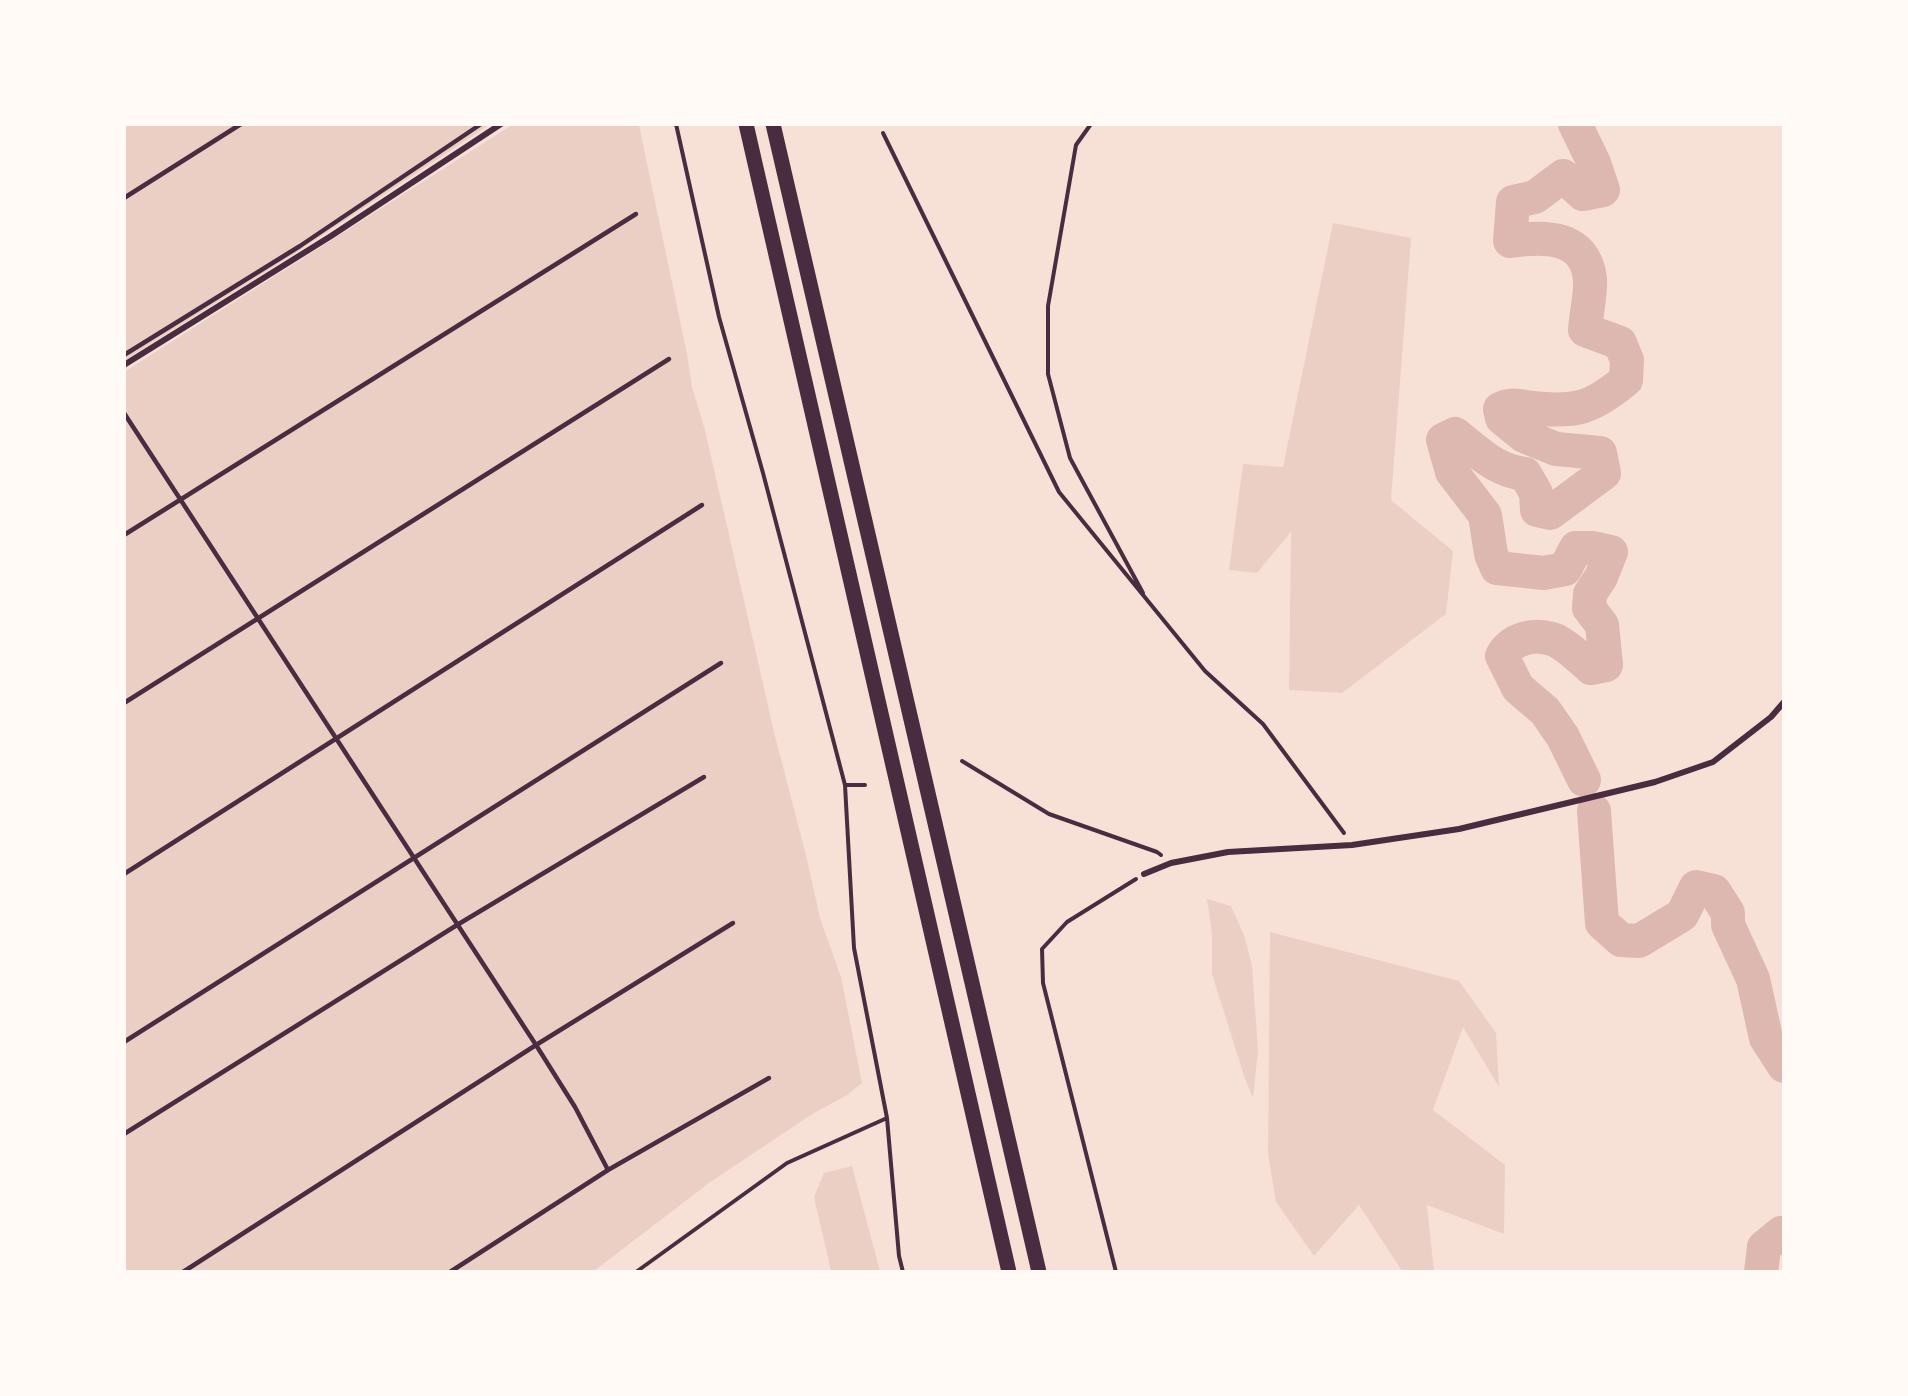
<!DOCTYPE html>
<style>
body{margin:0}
#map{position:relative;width:1908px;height:1396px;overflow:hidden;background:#f7e1d7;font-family:"DejaVu Sans",sans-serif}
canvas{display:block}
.frame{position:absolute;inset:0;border:126px solid #fffaf5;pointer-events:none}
</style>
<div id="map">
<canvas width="1908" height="1396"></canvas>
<div class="frame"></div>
</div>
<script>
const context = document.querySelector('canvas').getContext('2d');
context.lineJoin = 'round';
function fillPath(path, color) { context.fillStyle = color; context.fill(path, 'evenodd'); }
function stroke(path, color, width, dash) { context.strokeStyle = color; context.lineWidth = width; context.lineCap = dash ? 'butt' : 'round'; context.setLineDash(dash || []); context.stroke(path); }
fillPath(new Path2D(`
 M125,125H489L302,249L125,360Z
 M512,125H639L687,354L692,387L705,430L775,736L806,855L820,918L841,977L862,1083L847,1095L814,1113L709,1183L594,1271H125L124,372Z
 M1333,223L1411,238L1391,500L1453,551L1446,614L1342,693L1289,690L1291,532L1257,573L1229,570L1243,464L1283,467Z
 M1207,899L1231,906L1244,935L1252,965L1258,1051L1253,1098L1245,1079L1212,974V934Z
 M1270,932L1459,981L1496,1033L1499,1087L1463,1027L1433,1110L1505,1165L1504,1234L1427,1205L1434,1271H1402L1359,1205L1314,1256L1276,1202L1268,1154Z
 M852,1166L880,1271H831L814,1197L824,1173Z`), '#ebcfc5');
stroke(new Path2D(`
 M1575,124L1594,163L1603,190L1583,194L1563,176L1535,197L1513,202L1510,241C1544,236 1585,235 1590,279C1591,295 1586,314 1585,330L1620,343L1627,360L1626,380C1592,408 1576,413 1532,408C1519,406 1512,403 1500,409L1502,418L1524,436L1556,449L1600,453L1604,473L1550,513L1537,510L1536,493L1525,474C1496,471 1478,452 1455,434L1443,440L1452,472L1485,515L1491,554L1497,568L1544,573L1565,569L1576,548H1593L1611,552L1601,577L1590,594L1589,608L1602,625L1606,665L1591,668C1581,659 1563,642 1552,639C1533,633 1511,639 1502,656L1518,688L1545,711L1563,737L1584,780
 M1594,811L1602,923L1621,940L1639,941L1682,915L1696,887L1714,891L1728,913V925L1753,979L1766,1038L1784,1066
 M1761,1272L1764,1247L1781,1233L1784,1234`), '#dcb8b0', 34);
stroke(new Path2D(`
 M676,124L719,317L763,473L845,785L854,948L887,1118L899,1256L903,1272
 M1091,124L1076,145L1048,306V374L1070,458L1143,593
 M883,133L1059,492L1205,671L1263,724L1344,833
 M962,761L1049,814L1157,852L1161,855
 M845,785H865
 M636,1272L787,1163L887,1118
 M1116,1272L1043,983L1042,949L1067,922L1136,879`), '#4a2c40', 4);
stroke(new Path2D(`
 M124,198L241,124
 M124,355L300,246L481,124
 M124,413L536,1045L575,1107L608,1170
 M124,535L636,214
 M124,703L669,359
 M124,874L702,505
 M124,1042L721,663
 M124,1134L457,925L704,777
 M183,1272L536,1045L733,923
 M450,1272L608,1170L769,1078`), '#4a2c40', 4.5);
stroke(new Path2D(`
 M124,365L331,236L501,124
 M1144,874L1171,863L1228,852L1352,845L1459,829L1655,782L1713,762L1771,717L1784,702`), '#4a2c40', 6);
stroke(new Path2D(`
 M746,124L1009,1272
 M773,124L1039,1272`), '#4a2c40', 15);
</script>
